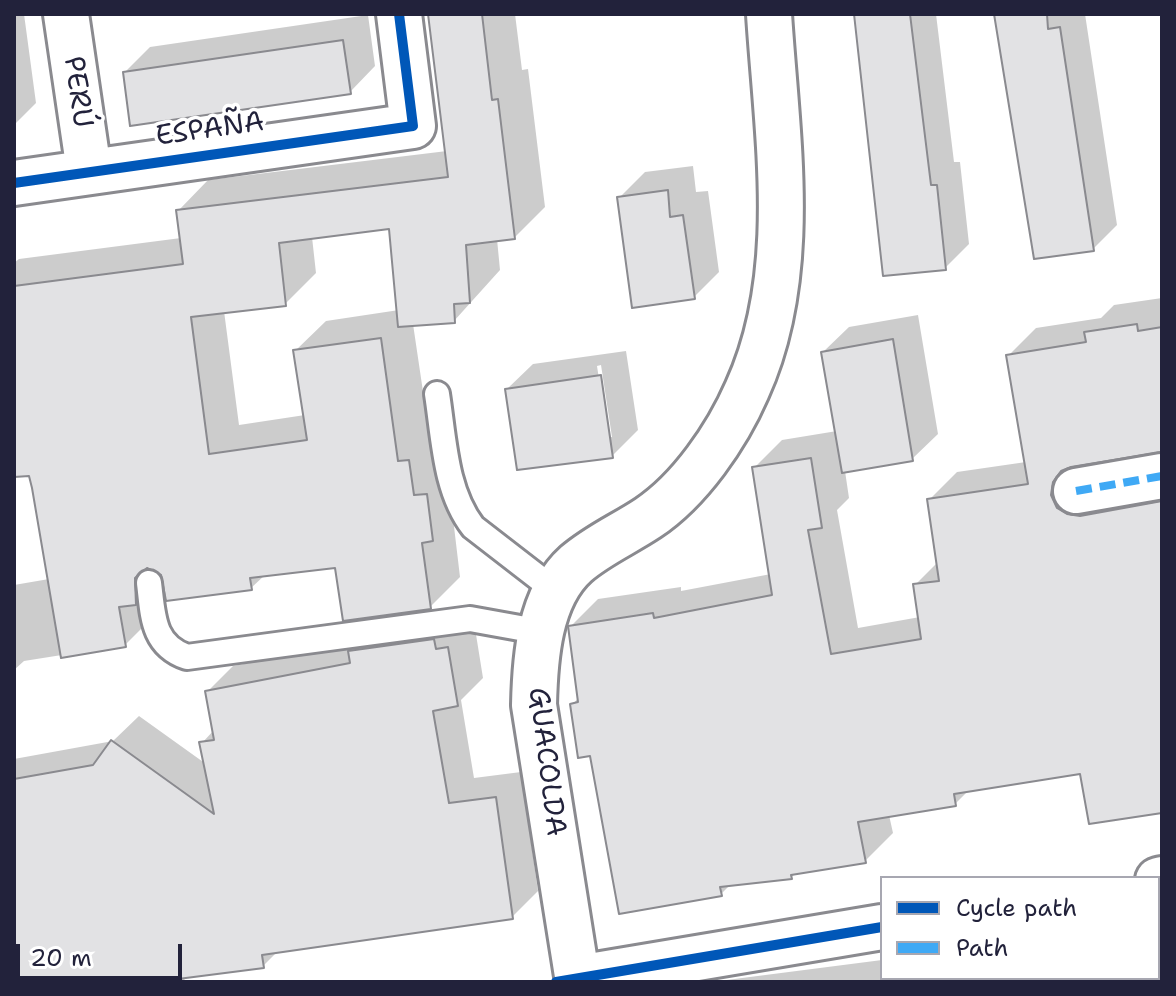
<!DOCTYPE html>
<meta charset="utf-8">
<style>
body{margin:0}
#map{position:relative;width:1176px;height:996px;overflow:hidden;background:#fff;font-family:"Shantell Sans",sans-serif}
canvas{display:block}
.frame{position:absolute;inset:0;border:16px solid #22223b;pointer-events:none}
.legend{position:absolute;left:880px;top:876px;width:280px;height:104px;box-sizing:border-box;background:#fff;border:2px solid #a7a7b1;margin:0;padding:10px 14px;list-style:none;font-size:24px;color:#22223b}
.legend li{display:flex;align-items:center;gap:16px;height:40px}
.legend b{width:40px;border:2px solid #a7a7b1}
.scale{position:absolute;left:16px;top:944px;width:166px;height:36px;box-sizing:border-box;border:4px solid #22223b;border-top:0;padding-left:10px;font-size:24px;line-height:28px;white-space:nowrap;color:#22223b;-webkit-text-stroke:6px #fff;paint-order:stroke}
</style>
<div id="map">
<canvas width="1176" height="996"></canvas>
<div class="frame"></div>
<ul class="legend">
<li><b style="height:10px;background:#0057b8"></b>Cycle path</li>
<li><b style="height:10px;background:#3fa9f5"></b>Path</li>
</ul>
<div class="scale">20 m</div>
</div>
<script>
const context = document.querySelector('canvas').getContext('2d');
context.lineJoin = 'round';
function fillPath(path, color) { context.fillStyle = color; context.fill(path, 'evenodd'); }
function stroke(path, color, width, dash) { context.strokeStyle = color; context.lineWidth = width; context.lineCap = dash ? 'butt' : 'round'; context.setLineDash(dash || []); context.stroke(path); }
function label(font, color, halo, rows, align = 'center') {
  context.font = font + ' "Shantell Sans",sans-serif'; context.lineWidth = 7; context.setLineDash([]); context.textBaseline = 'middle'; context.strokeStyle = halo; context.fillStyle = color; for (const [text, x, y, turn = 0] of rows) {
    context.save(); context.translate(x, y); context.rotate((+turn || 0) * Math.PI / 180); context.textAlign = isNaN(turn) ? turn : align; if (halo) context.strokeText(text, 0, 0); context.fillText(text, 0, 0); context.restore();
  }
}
fillPath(new Path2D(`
 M14,14H24L36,103L14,125Z
 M446,14H515L522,70L528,69L545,207L515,237L497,239L500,270L454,321L413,324L429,432L439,430L463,509L453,518L460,577L430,607L337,566L265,575L251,588L163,575L151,587L155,615L125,645L24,661L14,670V585L49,579L30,474L14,475V263L19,259L181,238L178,211L208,180L447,151ZM391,226L399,310L326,321L295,351L305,415L239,425L224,311L285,304L316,273L312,237Z
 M849,14H936L954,162H960L969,244L945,268L856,16Z
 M996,14H1085L1117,225L1093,249Z
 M368,15L375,66L350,92L125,72L150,47Z
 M693,166L696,192L708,191L719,272L694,297L619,198L645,172Z
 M1162,298V451L1078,466L1084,479L1162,478V812L1081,772L970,789L955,804L889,815L893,833L865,861L796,872L791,878L731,884L721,894L592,754L573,704L579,697L570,627L598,599L681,587V591L771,574L754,468L782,440L837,431L823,352L849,327L918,315L938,434L912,459L845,471L849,498L837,510L858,628L920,617L915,585L939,561L929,500L957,472L1026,462L1008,356L1036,328L1101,318L1114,305Z
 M626,351L638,430L612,456L507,389L533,364ZM601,365L612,437H608L597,366Z
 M474,622L483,678L461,700L474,778L521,772L538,891L512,917L278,951L263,966L189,975L182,982H14V759L113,741L139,716L206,764L202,743L214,730L207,692L233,666Z
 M1162,913V982H711L882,960V978H1158V917Z`), '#0003');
const building = new Path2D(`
 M428,14H482L492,100L498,99L515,239L466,245L470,303L454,304L455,323L398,327L389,229L279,243L286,306L191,317L209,454L307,440L293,350L381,338L398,461L409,460L414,495L427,494L433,541L422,543L431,609L343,621L335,568L250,578L252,590L166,601L161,575L147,568L135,578L136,605L119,607L126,647L61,658L32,488L29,476L14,477V286L183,264L176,210L448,177Z
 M854,14H910L931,185H937L946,270L883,276Z
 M994,14H1047L1048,29L1060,27L1094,251L1034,259Z
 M343,40L351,94L130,126L123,72Z
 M668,190L670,217L683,215L695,299L632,308L617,197Z
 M1137,324L1138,331L1162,327V452L1071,467L1061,471L1053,482L1051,495L1057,508L1067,514L1080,516L1162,501V813L1089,824L1080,774L954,794L956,806L858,822L866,863L791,875L792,879L720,887L722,896L619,914L590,756L578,758L570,704L578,702L568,626L653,613L654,618L772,595L752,467L811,458L822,528L808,530L831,654L921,639L913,584L939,581L927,499L1028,484L1006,355L1086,342L1084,332Z
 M893,339L913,461L842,473L821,352Z
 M601,375L613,458L517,470L505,389Z
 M434,639L436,649L448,647L458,706L433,711L449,803L496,797L513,919L262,955L264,968L178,979L179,982H14V779L93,765L111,740L214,814L199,742L214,740L205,691L350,663L348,651Z`);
fillPath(building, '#e2e2e4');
stroke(building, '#8a8a8f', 2);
const lane = new Path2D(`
 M437,394C444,439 445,491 473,527L557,592
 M149,583C153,615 152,645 187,657L470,619L542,632`);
const street = new Path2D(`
 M66,14L89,171
 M14,183L413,126L399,14
 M1076,491L1162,476
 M1158,880L1162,879
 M578,978L882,927`);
const secondary = new Path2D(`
 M578,982L534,705C535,659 539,597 576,564C598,545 624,534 648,518C690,490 727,436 747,390C800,274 777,138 769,14`);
stroke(lane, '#8a8a8f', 30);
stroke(street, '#8a8a8f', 50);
stroke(secondary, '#8a8a8f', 50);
stroke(lane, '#fff', 24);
stroke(street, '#fff', 44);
stroke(secondary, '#fff', 44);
stroke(new Path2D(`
 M1076,491L1162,476`), '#3fa9f5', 8, [16, 8]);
stroke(new Path2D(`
 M14,183L413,126L399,14
 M556,982L882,927`), '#0057b8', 10);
label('28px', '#22223b', '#fff', [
 ["PERÚ",77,92,82],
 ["ESPAÑA",210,130,-8],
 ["GUACOLDA",546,762,83]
]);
</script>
